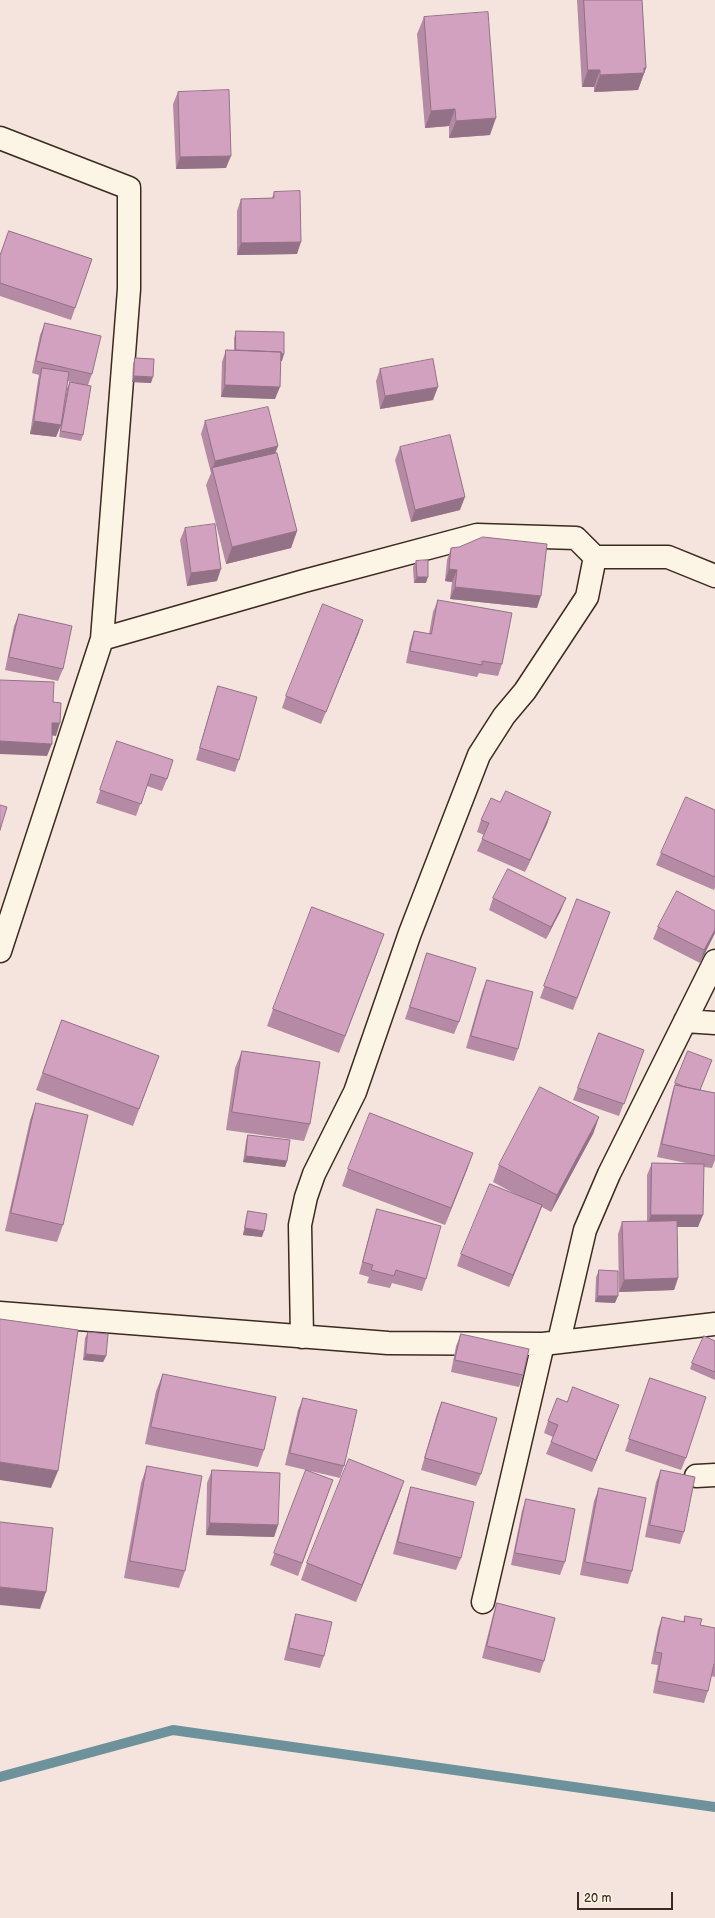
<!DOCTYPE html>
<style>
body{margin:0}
#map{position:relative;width:715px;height:1918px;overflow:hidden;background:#f4e4dd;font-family:"Balsamiq Sans",sans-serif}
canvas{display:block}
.scale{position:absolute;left:577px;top:1892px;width:96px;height:18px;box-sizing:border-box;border:2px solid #3b2a1e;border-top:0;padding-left:5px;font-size:12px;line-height:14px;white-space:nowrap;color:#3b2a1e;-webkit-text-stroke:3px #fcf5e5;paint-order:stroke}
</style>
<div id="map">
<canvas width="715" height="1918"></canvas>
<div class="scale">20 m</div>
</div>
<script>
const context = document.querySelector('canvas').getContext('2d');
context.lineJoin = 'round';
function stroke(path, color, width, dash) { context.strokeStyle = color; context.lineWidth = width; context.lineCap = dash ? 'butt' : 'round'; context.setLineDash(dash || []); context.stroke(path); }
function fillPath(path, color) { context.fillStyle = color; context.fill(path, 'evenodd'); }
stroke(new Path2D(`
 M0,1777L173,1730L715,1807`), '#6d929b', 10);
const street = new Path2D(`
 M0,138L129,188V289L102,639L0,951
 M595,557H668L715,576
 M102,639L304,581L477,535L576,538L595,557L587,597L525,691L504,716L479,755L410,933L355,1092L314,1174L306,1197L300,1225L302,1337
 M685,1021L715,1023
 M0,1313L388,1343L543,1344L715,1324
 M559,1341L585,1230L609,1174L715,961
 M696,1476L715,1475
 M483,1602L543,1344`);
stroke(street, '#3b2a1e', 25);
stroke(street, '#fcf5e5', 22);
fillPath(new Path2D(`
 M577,0H642L646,68L638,90L594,92V87H582Z
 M424,17L490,135L449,138V126L425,128L417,34Z
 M178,92L226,168L176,169L173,104Z
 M274,192L297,254L237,255V211L241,199L272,198Z
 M9,231L92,259L71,320L0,296V255Z
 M45,323L92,374L88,385L83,435L81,441L59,437L67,388L70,382L78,383L67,381L61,425L56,437L30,434L38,380L39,375L32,373L40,335Z
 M236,331L282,361H280L275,399L221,397L222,362L226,350H234V338Z
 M135,358L151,383L132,382L133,364Z
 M380,369L433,400L380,409L376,381Z
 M205,421L278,446L275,453L297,531L291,548L226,564L206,485L211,473L201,434Z
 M400,447L460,510L411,522L395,460Z
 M185,528L217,581L187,586L180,540Z
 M451,548L537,608L450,599L452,582L445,581L447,560Z
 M416,561L426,583H414L413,567Z
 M438,600L502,664L498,676L479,673L477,677L406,663L410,643L414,631L429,634L433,612Z
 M19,614L63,669L58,681L5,670L14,626Z
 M359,632L321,724L282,708L286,696Z
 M218,686L239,760L235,772L196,760L214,698Z
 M117,741L167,779L162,791L147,786L136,816L96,803Z
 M500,802L551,812L547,824L525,872L477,851L484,835L477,832L481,820Z
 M715,810V887L714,890L656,865L661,853Z
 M493,898L561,910L546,939L489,910Z
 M577,899L610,912L573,1010L540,998Z
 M715,911V933L700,963L653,939L658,927Z
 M378,951L339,1053L267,1026L273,1009Z
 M427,953L459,1022L454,1034L405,1019Z
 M487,980L518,1049L514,1061L466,1048L482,992Z
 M62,1020L159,1056L133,1126L36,1090Z
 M599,1033L644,1050L619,1116L573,1100Z
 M242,1051L310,1124L304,1141L226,1130L235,1068Z
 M688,1051L700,1090L715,1093V1160L712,1168L704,1167L698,1227H677L678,1278L674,1290L619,1292L618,1234L622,1222H647V1175L652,1163L691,1164L657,1157L671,1097L673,1090Z
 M36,1103L63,1225L57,1242L5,1231L30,1120Z
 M599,1117L593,1134L551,1212L542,1207L509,1287L457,1266L461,1254L517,1195L493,1182L499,1165Z
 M248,1135L287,1161L285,1167L243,1162L246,1141Z
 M473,1153L445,1225L342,1186L348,1169Z
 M377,1209L426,1279L422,1291L392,1283L390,1288L367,1283L369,1277L359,1274L373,1221Z
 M248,1211L262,1237L243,1235L246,1218Z
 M599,1270L615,1303L595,1302L596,1277Z
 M88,1332L106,1356L103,1362L83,1360L85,1338Z
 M461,1334L523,1375L519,1387L451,1372L456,1346Z
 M715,1341V1380L690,1369L692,1363Z
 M163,1374L264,1450L258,1467L145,1444L156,1391Z
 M650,1378L686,1458L681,1470L625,1451Z
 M303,1398L344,1466L340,1478L285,1465L298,1410Z
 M442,1402L481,1474L476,1486L421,1470L437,1414Z
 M567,1402L614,1417L592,1472L546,1454L553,1437L544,1433L548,1421Z
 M147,1466L185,1571L179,1588L124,1578L141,1483Z
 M212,1470L278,1525L274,1537L206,1535L207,1483Z
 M306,1470L333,1480L298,1576L270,1565Z
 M661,1470L684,1532L680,1544L645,1537L656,1482Z
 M411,1487L461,1558L456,1570L393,1554L407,1499Z
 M599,1488L632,1571L628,1584L580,1575L594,1501Z
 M398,1498L356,1602L301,1580L307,1563Z
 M526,1499L565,1562L560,1575L511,1565L522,1511Z
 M497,1603L544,1661L540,1673L482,1658L493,1615Z
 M296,1614L324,1656L320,1668L284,1660L292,1627Z
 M685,1616L700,1625L715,1628V1677L711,1676L708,1691L704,1703L653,1693L658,1665L651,1664L658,1629L662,1617L683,1622Z`), '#b58aa4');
fillPath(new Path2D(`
 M644,68H646L638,90L594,92L600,75Z
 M588,70H600L594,87H582Z
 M455,109L449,126L425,128L431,111Z
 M496,118L490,135L449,138L456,121Z
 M231,156L226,168L176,169L180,157Z
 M301,242L297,254L237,255L241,243Z
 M236,354H284L282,361L234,360Z
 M134,376L153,377L151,383L132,382Z
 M225,385L280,387L275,399L221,397Z
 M438,387L433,400L380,409L385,396Z
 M34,421L61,425L56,437L30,434Z
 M278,446L273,459L212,468L211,473L215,461Z
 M465,497L460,510L411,522L415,510Z
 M297,531L291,548L226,564L232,547Z
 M221,569L217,581L187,586L191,573Z
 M449,569L457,570L452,582L445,581Z
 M417,577H428L426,583H414Z
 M455,587L541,596L537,608L450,599Z
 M363,620L359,632L321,724L326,712Z
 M52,723H60L56,736L48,735Z
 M0,741L52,744L47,756L0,754Z
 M551,812L547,824L525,872L530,860Z
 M566,898L561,910L546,939L551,927Z
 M715,930V933L700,963L704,950Z
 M599,1117L593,1134L551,1212L557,1195Z
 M473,1153L467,1170L445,1225L451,1208Z
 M246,1156L287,1161L285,1167L243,1162Z
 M542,1205L538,1217L509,1287L513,1275Z
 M651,1215H703L698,1227H647Z
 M245,1228L264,1231L262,1237L243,1235Z
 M678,1278L674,1290L619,1292L624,1280Z
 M598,1296H618L615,1303L595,1302Z
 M86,1354L106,1356L103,1362L83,1360Z
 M619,1405L614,1417L592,1472L596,1460Z
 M0,1462L58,1471L51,1488L0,1480Z
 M404,1481L398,1498L356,1602L362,1585Z
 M210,1523L278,1525L274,1537L206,1535Z
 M0,1587L46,1592L40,1609L0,1605Z`), '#937186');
const building = new Path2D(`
 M584,0H642L646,68H644V73L600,75V70H588Z
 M488,12L496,118L456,121L455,109L431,111L424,17Z
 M229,90L231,156L180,157L178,92Z
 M300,191L301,242L241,243V199L274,198V192Z
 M9,231L92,259L75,308L0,283V256Z
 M45,323L101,336L92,374L36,361Z
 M236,331L284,332V354H281V352L236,350Z
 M226,350L281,352L280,387L225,385Z
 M135,358L154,359L153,377L134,376Z
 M433,359L438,387L385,396L380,369Z
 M42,368L69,372L61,425L34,421Z
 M70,382L91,386L83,435L61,431Z
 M268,407L278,446L215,461L205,421Z
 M450,435L465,497L415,510L400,447Z
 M277,453L297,531L232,547L212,468Z
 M215,524L221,569L191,573L185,528Z
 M483,537L547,544L541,596L455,587L457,570L449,569L451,548L459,547Z
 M428,560V577H417L416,561Z
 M438,600L512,613L502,664L482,661V665L410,651L414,631L431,634Z
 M323,604L363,620L326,712L286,696Z
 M19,614L72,626L63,669L9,657Z
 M0,680L54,682L53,702L61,703L60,723H52V744L0,741Z
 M218,686L257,697L239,760L200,748Z
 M117,741L173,760L167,779L151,774L141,804L100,790Z
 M506,791L551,812L530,860L482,839L489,823L481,820L491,798L500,802Z
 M686,797L715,810V877L661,853Z
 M0,805L7,807L0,830Z
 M508,869L566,898L551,927L493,898Z
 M677,891L715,911V930L704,950L658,927Z
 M577,899L610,912L577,998L544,986Z
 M312,907L384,934L345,1036L273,1009Z
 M427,953L476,968L459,1022L410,1007Z
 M487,980L533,992L518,1049L471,1036Z
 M62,1020L159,1056L139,1109L43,1073Z
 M599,1033L644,1050L624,1104L578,1088Z
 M242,1051L320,1062L310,1124L232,1112Z
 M688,1051L712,1060L700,1090L685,1087L675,1083Z
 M675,1085L715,1093V1156L662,1144Z
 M540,1087L599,1117L557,1195L499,1165Z
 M36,1103L88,1115L63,1225L11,1213Z
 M370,1113L473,1153L451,1208L348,1169Z
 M248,1135L290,1140L287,1161L246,1156Z
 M652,1163L704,1164L703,1215H651Z
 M490,1184L542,1205L513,1275L461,1254Z
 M377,1209L441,1226L426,1279L396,1270L394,1276L371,1270L373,1265L363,1262Z
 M248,1211L267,1214L264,1231L245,1228Z
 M677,1221L678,1278L624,1280L622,1222Z
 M599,1270L618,1271V1296H598Z
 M0,1319L78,1330L58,1471L0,1462Z
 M88,1332L108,1334L106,1356L86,1354Z
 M461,1334L529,1349L523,1375L455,1360Z
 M704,1336L715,1341V1372L692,1363Z
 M163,1374L276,1397L264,1450L151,1427Z
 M650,1378L706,1397L686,1458L629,1439Z
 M573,1387L619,1405L596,1460L551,1442L558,1425L548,1421L557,1398L567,1402Z
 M303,1398L357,1410L344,1466L290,1453Z
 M442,1402L497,1418L481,1474L425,1458Z
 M349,1459L404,1481L362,1585L307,1563Z
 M147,1466L202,1476L185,1571L130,1561Z
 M212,1470L280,1473L278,1525L210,1523Z
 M306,1470L333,1480L302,1563L274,1553Z
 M661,1470L695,1477L684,1532L650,1525Z
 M411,1487L474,1502L461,1558L398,1542Z
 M599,1488L646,1498L632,1571L585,1562Z
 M526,1499L575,1509L565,1562L515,1553Z
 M0,1522L53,1528L46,1592L0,1587Z
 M497,1603L555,1618L544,1661L487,1646Z
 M296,1614L332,1622L324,1656L289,1648Z
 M685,1616L702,1619L700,1625L715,1628V1664H714L708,1691L657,1681L662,1653L655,1652L662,1617L684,1622Z`);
fillPath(building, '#d2a1bf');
stroke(building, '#937186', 1);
</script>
